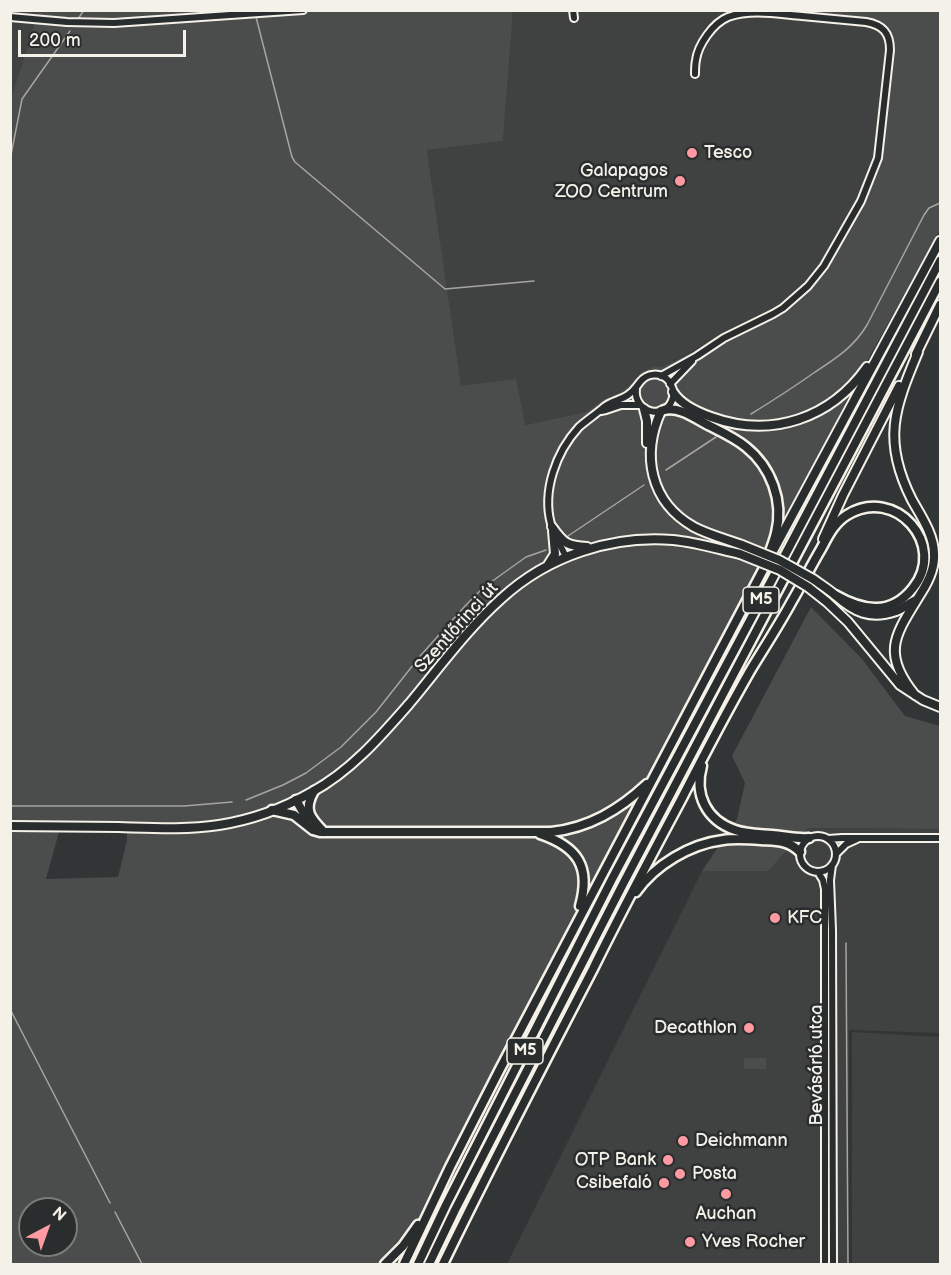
<!DOCTYPE html>
<meta charset="utf-8">
<style>
body{margin:0}
#map{position:relative;width:951px;height:1275px;overflow:hidden;background:#323535;font-family:"Balsamiq Sans",sans-serif}
canvas{display:block}
.frame{position:absolute;inset:0;border:12px solid #f4f1e8;pointer-events:none}
.north{position:absolute;left:18px;top:1197px;width:60px;height:60px;box-sizing:border-box;background:#2a2d2e;border:2px solid #7b7b78;border-radius:50%;rotate:41deg;font-size:16px;font-weight:700;line-height:24px;text-align:center;color:#f4f1e8}
.north::after{content:'';display:block;margin:auto;width:21px;height:27px;background:#ff9aa2;clip-path:polygon(50% 0,100% 100%,50% 72%,0 100%)}
.scale{position:absolute;left:18px;top:30px;width:168px;height:27px;box-sizing:border-box;border:3px solid #f4f1e8;border-top:0;padding-left:8px;font-size:18px;line-height:21px;white-space:nowrap;color:#f4f1e8;-webkit-text-stroke:4px #2a2d2e;paint-order:stroke}
</style>
<div id="map">
<canvas width="951" height="1275"></canvas>
<div class="frame"></div>
<div class="north">N</div>
<div class="scale">200 m</div>
</div>
<script>
const context = document.querySelector('canvas').getContext('2d');
context.lineJoin = 'round';
function fillPath(path, color) { context.fillStyle = color; context.fill(path, 'evenodd'); }
function stroke(path, color, width, dash) { context.strokeStyle = color; context.lineWidth = width; context.lineCap = dash ? 'butt' : 'round'; context.setLineDash(dash || []); context.stroke(path); }
function label(font, color, halo, rows, align = 'center') {
  context.font = font + ' "Balsamiq Sans",sans-serif'; context.lineWidth = 5; context.setLineDash([]); context.textBaseline = 'middle'; context.strokeStyle = halo; context.fillStyle = color; for (const [text, x, y, turn = 0] of rows) {
    context.save(); context.translate(x, y); context.rotate((+turn || 0) * Math.PI / 180); context.textAlign = isNaN(turn) ? turn : align; if (halo) context.strokeText(text, 0, 0); context.fillText(text, 0, 0); context.restore();
  }
}
fillPath(new Path2D(`
 M11,11L14,12L38,13L11,103Z
 M513,11H788L873,27L880,32L885,39L886,49L877,146L872,164L858,198L831,249L816,270L799,289L786,302L716,336L693,351L661,367H653L641,372L634,381L621,392L604,399L586,412L525,425L461,387L427,150L503,141Z
 M808,828L940,829V1033L849,1030L848,1264H507L702,871H768Z
 M852,1032L940,1037V1264H852Z`), '#404242');
fillPath(new Path2D(`
 M13,11H513L503,141L427,150L461,386L516,379L525,425L586,412L604,399L621,392L634,381L641,372L653,367H661L693,352L716,336L786,302L799,289L816,270L831,249L858,198L872,164L876,146L886,49C885,38 883,33 873,27L788,11H940V230L866,363L847,388L851,392L809,475L538,985L434,1188L397,1264H11L10,103L38,13L14,12ZM59,832L127,833V840L118,877L46,879ZM30,1209H66V1245H30Z
 M811,607L862,659L905,716L940,726V829L808,828L768,871H702L737,819L745,783L732,756Z
 M744,1058H766V1069H744Z`), '#4b4d4c');
stroke(new Path2D(`
 M256,17L292,157L295,162L445,289L534,281
 M78,19L84,10
 M10,160L22,99L70,31
 M751,414C772,401 794,387 815,372C835,359 854,347 867,325L924,215L929,208L940,203
 M666,470L716,437
 M568,536L644,485
 M246,800L283,785L306,773L341,747L376,712L421,655L465,606L484,587L526,557L546,550
 M10,806H184L232,802
 M846,943L848,1264
 M10,1009L110,1203
 M115,1212L142,1264`), '#a6a5a0', 1.5);
const minor = new Path2D(`
 M573,10L574,18
 M10,17L67,22L114,23L303,10
 M661,376L697,356L724,338L773,314L783,308L808,286L824,266L861,201L878,158L890,50C890,33 883,25 866,22C845,20 823,18 802,16C778,14 751,9 728,17C713,23 698,45 696,60C695,65 695,70 695,74
 M670,384L692,361
 M601,411L606,410L621,405H640
 M566,557C561,547 555,535 551,524C542,491 556,452 579,427C587,420 596,414 604,407C611,401 621,400 628,395C634,391 636,387 640,382C647,373 660,372 668,380C672,385 674,391 673,397C668,421 633,414 636,389
 M800 854a18 18 0 1 1 36 0a18 18 0 1 1-36 0Z
 M828,839L842,838H940
 M836,854L846,844L857,839
 M832,865L830,880L832,930L833,1264
 M818,872L823,880L825,889V1264`);
const major = new Path2D(`
 M916,354L940,305
 M673,392C681,405 697,412 711,417C772,439 831,418 867,367
 M644,409L647,421V443
 M661,411C641,455 650,502 694,527C709,535 726,539 742,545
 M552,527C564,544 568,546 587,547
 M823,539L843,495L899,386
 M773,551L940,241
 M548,565L555,554L553,531
 M813,579C820,584 828,589 835,595C854,612 870,620 896,611C903,608 910,603 916,600
 M808,587L827,602L848,622L900,685L923,700L940,707
 M915,695C880,652 896,634 921,593C928,582 935,568 934,554C934,535 921,516 912,500C882,441 894,409 918,352
 M10,826C47,826 83,827 119,827C153,828 186,830 219,825C251,820 284,808 312,792C351,771 381,736 409,704C439,668 467,629 502,598C548,556 611,535 673,540C695,542 718,549 740,554`);
const highway = new Path2D(`
 M702,766C694,794 706,820 735,830C746,834 760,834 772,835C785,836 796,839 809,838
 M314,791C303,810 310,818 324,832
 M296,800L307,819
 M272,810L294,815L313,830L320,832H551C589,828 619,810 647,784
 M540,834C578,847 591,867 580,906
 M636,892C655,865 690,844 723,840C735,838 748,839 761,840C776,841 788,840 800,852
 M385,1264L403,1246L418,1225
 M404,1264L450,1167L500,1069L764,568C768,556 773,545 776,533C784,501 771,467 746,447C735,438 722,432 710,426C696,419 680,406 664,410
 M418,1264L446,1205L612,879L784,557L940,261
 M429,1264L455,1210L623,884L940,282
 M443,1264C491,1165 542,1067 593,969C621,912 651,856 681,800C703,757 726,713 750,671C764,648 779,625 792,601C802,584 811,566 821,549C828,536 834,523 847,515C895,485 948,545 913,588C891,616 863,611 835,595`);
stroke(minor, '#f4f1e8', 10);
stroke(major, '#f4f1e8', 12);
stroke(highway, '#f4f1e8', 13);
stroke(minor, '#2a2d2e', 6);
stroke(major, '#2a2d2e', 8);
stroke(highway, '#2a2d2e', 8);
const majorBridge = new Path2D(`
 M742,545L779,560L813,579
 M740,554L780,570L808,587`);
stroke(majorBridge, '#f4f1e8', 12, []);
stroke(majorBridge, '#2a2d2e', 8);
for (const [x, y, r, color] of [
 [692,153,6,"#ff9aa2"],
 [680,181,6,"#ff9aa2"],
 [775,918,6,"#ff9aa2"],
 [749,1028,6,"#ff9aa2"],
 [683,1141,6,"#ff9aa2"],
 [668,1160,6,"#ff9aa2"],
 [680,1174,6,"#ff9aa2"],
 [664,1183,6,"#ff9aa2"],
 [726,1194,6,"#ff9aa2"],
 [690,1242,6,"#ff9aa2"]
]) { const dot = new Path2D(); dot.arc(x, y, r, 0, 2 * Math.PI); context.fillStyle = color; context.fill(dot); stroke(dot, '#2a2d2e', 2); }
for (const [x, y, w] of [
 [761,600,36],
 [525,1051,36]
]) { const box = new Path2D(); box.roundRect(x - w / 2, y - 13, w, 26, 4.5); context.fillStyle = '#2a2d2e'; context.fill(box); stroke(box, '#f4f1e8', 1.5); }
label('bold 16px', '#f4f1e8', null, [
 ["M5",761,600],
 ["M5",525,1051]
]);
label('18px', '#f4f1e8', '#2a2d2e', [
 ["Tesco",704,153],
 ["Galapagos",668,171,"right"],
 ["ZOO Centrum",668,192,"right"],
 ["KFC",787,918],
 ["Decathlon",737,1028,"right"],
 ["Deichmann",695,1141],
 ["OTP Bank",656,1160,"right"],
 ["Posta",692,1174],
 ["Csibefaló",652,1183,"right"],
 ["Auchan",726,1214,"center"],
 ["Yves Rocher",702,1242]
], 'left');
label('18px', '#f4f1e8', '#2a2d2e', [
 ["Szentlőrinci út",457,628,-48],
 ["Bevásárló utca",817,1065,-90]
]);
</script>
